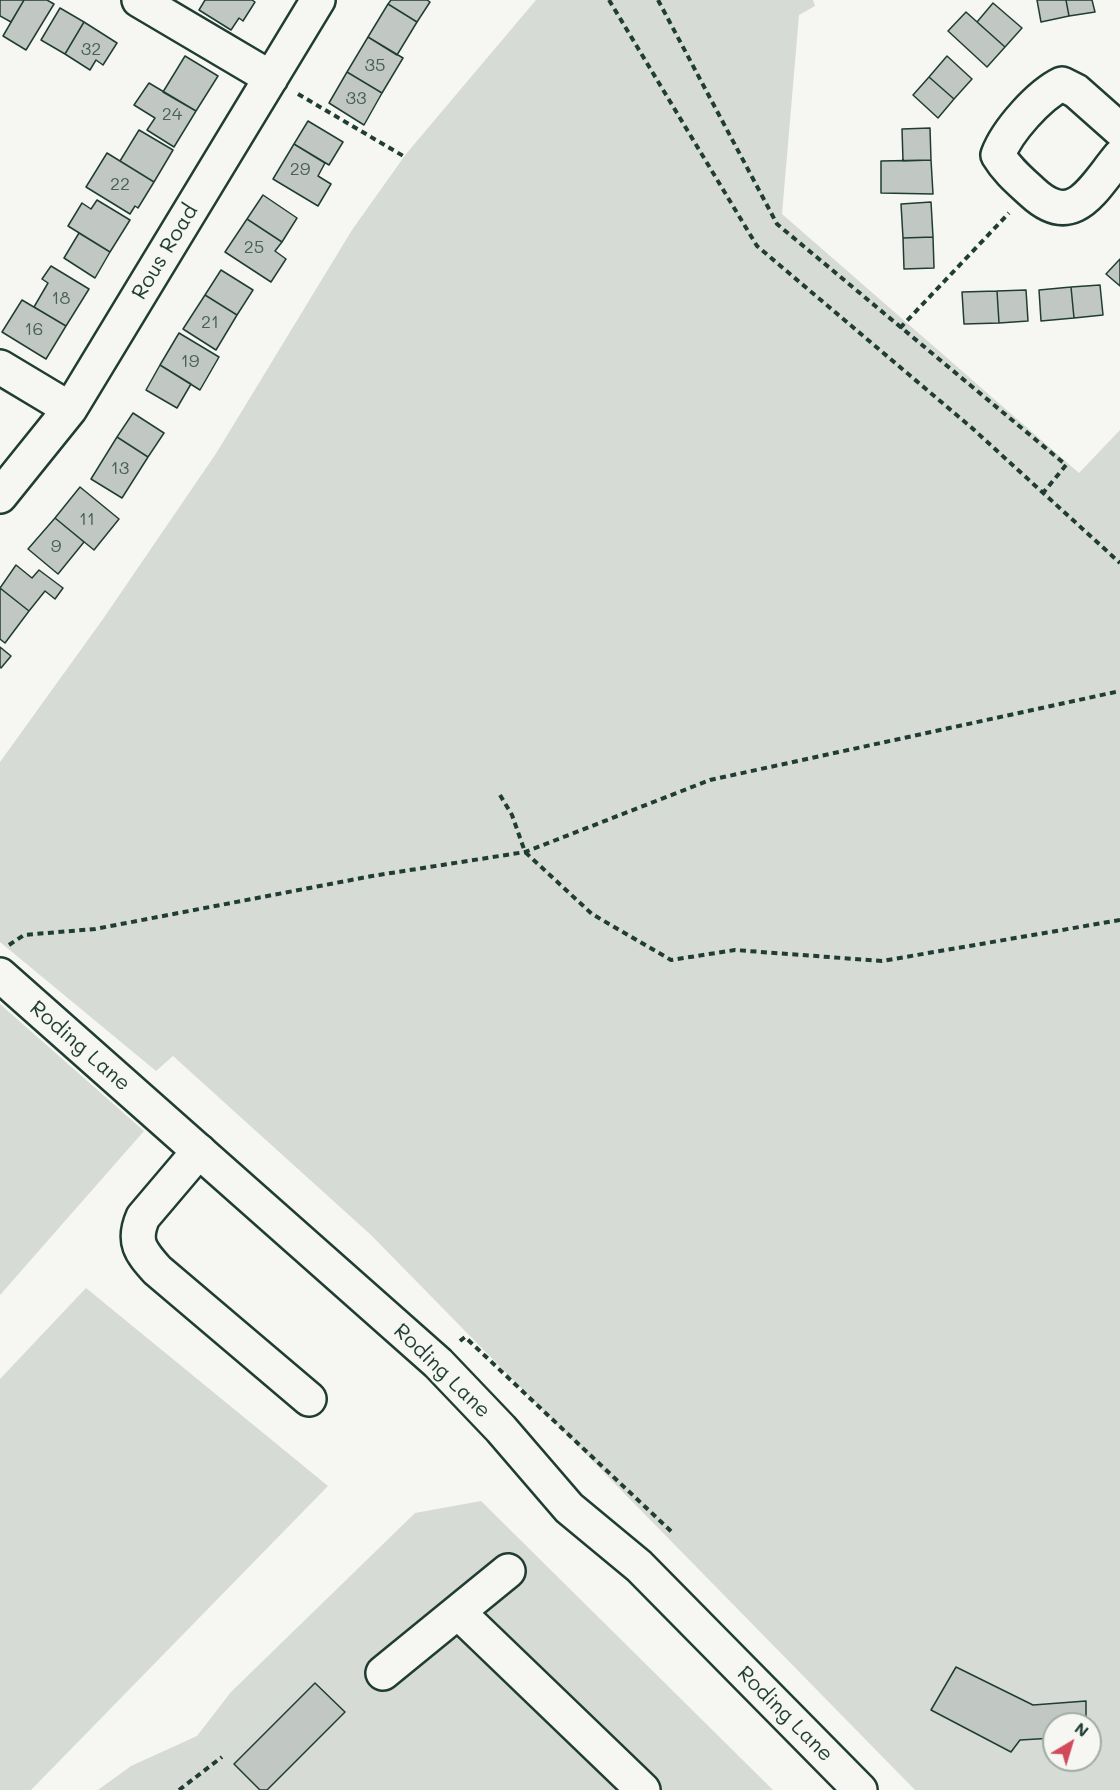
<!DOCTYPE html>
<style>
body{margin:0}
#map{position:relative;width:1120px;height:1790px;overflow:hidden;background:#f6f6f2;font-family:Mali,sans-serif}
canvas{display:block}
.north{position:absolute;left:1042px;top:1712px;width:60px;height:60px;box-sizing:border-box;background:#f6f6f2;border:2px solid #a0aca6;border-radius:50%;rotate:38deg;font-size:16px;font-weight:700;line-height:24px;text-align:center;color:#1f3d34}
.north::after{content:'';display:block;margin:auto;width:21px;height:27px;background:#d1495b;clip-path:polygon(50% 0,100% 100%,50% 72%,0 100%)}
</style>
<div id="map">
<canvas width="1120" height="1790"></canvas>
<div class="north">N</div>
</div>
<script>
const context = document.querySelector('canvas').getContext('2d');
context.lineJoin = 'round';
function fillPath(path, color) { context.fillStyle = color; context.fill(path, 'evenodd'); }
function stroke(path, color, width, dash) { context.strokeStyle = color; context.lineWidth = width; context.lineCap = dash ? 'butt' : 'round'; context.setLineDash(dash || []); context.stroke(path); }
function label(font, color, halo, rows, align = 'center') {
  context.font = font + ' Mali,sans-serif'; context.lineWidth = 4.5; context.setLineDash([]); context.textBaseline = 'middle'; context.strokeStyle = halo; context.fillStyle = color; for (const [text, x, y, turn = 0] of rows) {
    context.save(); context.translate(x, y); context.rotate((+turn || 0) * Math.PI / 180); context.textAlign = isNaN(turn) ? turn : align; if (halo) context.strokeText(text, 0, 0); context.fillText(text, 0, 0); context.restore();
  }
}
fillPath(new Path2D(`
 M536,0H813L815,6L799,15L782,214L1079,473L1120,430V1790H915L371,1235L173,1056L156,1071L0,942V762L103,619L217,452L352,230L406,154ZM1054,1724H1090V1760H1054Z
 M0,1004L144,1131L0,1295Z
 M86,1288L328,1486L31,1790H0V1379Z
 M481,1501L773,1790H98L131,1766L197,1736L231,1692L415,1513Z`), '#d6dbd6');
const building = new Path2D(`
 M0,0H24L11,22L0,16Z
 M24,0H47L54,4L26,50L3,36Z
 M205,0H252L255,2L243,21L239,18L231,30L199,10Z
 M391,0H427L430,2L417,22L388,4Z
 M1037,0H1066L1069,16L1041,22Z
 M1066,0H1092L1095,12L1069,16Z
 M993,3L1022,28L1005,47L977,22Z
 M388,4L417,22L397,55L368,37Z
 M60,8L84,22L65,54L41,40Z
 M966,12L1005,47L987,67L948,31Z
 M84,22L117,43L103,65L96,60L90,70L65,54Z
 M368,37L403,58L382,93L347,72Z
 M185,56L218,76L196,111L163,92Z
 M947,56L972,79L954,99L929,77Z
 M347,72L382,93L364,125L329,103Z
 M929,77L954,99L938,118L913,95Z
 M149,83L196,111L174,147L147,130L155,118L134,105Z
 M308,121L343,142L329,165L294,144Z
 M930,128L931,160L903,161L902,129Z
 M139,130L173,150L154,182L120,161Z
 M294,144L325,163L318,176L331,184L318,206L273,179Z
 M107,153L154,182L138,208L135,206L130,214L86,187Z
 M931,160L933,194L881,193V161Z
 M263,195L297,218L282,242L247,219Z
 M97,200L130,220L110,252L68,226L82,203L91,209Z
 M931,202L933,237L903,238L901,204Z
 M247,219L282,242L275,251L286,259L271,282L225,252Z
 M79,233L110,252L95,278L64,258Z
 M933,237L934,268L904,269L903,238Z
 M1120,259V286L1106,274Z
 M51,266L89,289L66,326L34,307L48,283L42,279Z
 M221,270L253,290L237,315L205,295Z
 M1100,285L1103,315L1074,318L1071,287Z
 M1071,287L1074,318L1041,321L1039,290Z
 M1026,290L1028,321L999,323L997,291Z
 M997,291L999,323L964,324L962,292Z
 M205,295L237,315L216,350L183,329Z
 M22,300L66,326L46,359L2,332Z
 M179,333L219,357L200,390L160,365Z
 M160,365L191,384L177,408L146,390Z
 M133,413L164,433L148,457L117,437Z
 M117,437L148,457L122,498L91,479Z
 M80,487L119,519L94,550L55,518Z
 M55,518L84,542L58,574L28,549Z
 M16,565L32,578L39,570L63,588L55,599L45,591L29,611L0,588Z
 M0,588L29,611L5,643L0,639Z
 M0,647L11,656L1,668L0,667Z
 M956,1667L1033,1705L1086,1701V1724H1054V1738L1020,1740L1011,1752L931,1710Z
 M315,1683L345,1712L267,1790H260L234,1764Z`);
fillPath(building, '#c1c8c3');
stroke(building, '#1f3d34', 1.5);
const minor = new Path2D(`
 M139,0L271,78
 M1120,130L1076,91L1062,84C1039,95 1007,131 998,155C1007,170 1019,180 1032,192C1074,231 1093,188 1120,156
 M0,367L70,409
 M0,496L70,409L318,0
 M199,1151L143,1217C132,1242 141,1252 157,1270L309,1399
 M458,1612L643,1790
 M383,1673L508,1571`);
const major = new Path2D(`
 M0,975L438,1363L501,1429L569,1508L639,1566L860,1790`);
stroke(minor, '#1f3d34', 38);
stroke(major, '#1f3d34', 38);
stroke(new Path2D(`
 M609,0L757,246L972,428L1120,563
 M658,0L777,224L1066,465L1043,493
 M298,94L405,157
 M900,328L1009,213
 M500,795L512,815L525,852L592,914L671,960L735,950L882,961L1120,920
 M9,945L24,935L95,929L372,876L525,852L710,780L1120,691
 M460,1341L465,1337L674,1534
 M179,1790L222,1757`), '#1f3d34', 4, [6, 4.5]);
stroke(minor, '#f6f6f2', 33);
stroke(major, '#f6f6f2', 33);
label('18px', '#486058', null, [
 ["32",91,49],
 ["35",375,65],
 ["33",356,98],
 ["24",172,114],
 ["29",300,169],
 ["22",120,184],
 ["25",254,247],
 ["18",61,298],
 ["21",210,322],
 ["16",34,329],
 ["19",190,361],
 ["13",120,468],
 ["11",87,519],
 ["9",56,546]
]);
label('21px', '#1f3d34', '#f6f6f2', [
 ["Rous Road",165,252,-59],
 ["Roding Lane",80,1046,41],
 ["Roding Lane",442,1371,44],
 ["Roding Lane",785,1714,45]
]);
</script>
